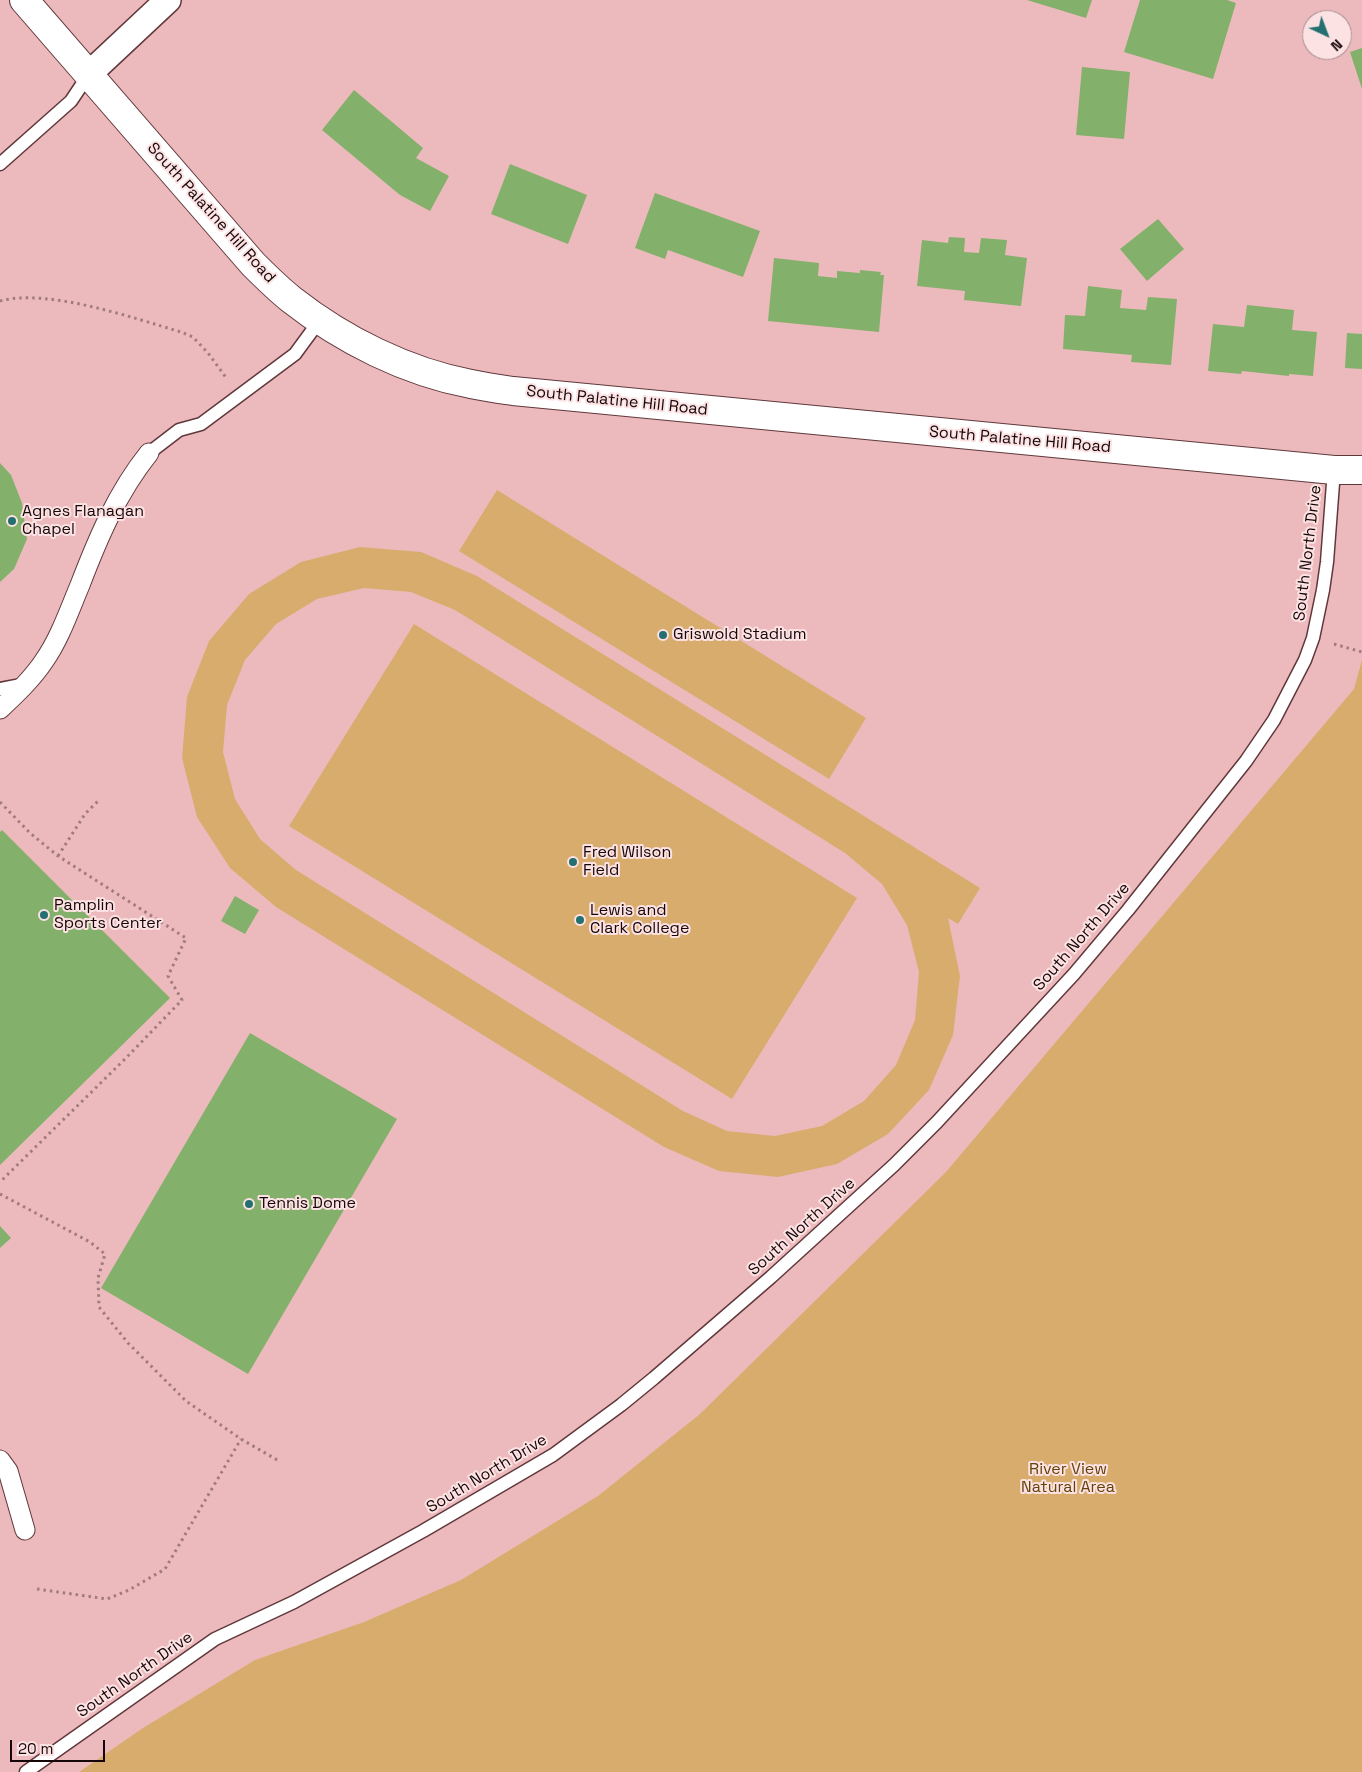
<!DOCTYPE html>
<style>
body{margin:0}
#map{position:relative;width:1362px;height:1772px;overflow:hidden;background:#ecbabd;font-family:"Space Grotesk",sans-serif}
canvas{display:block}
.north{position:absolute;left:1302px;top:10px;width:50px;height:50px;box-sizing:border-box;background:#fde2e3;border:1px solid #a08a8b;border-radius:50%;rotate:137deg;font-size:14px;font-weight:700;line-height:20px;text-align:center;color:#150607}
.north::after{content:'';display:block;margin:auto;width:18px;height:22px;background:#246f70;clip-path:polygon(50% 0,100% 100%,50% 72%,0 100%)}
.scale{position:absolute;left:10px;top:1740px;width:95px;height:22px;box-sizing:border-box;border:2px solid #150607;border-top:0;padding-left:6px;font-size:15px;line-height:18px;white-space:nowrap;color:#150607;-webkit-text-stroke:4px #fde2e3;paint-order:stroke}
</style>
<div id="map">
<canvas width="1362" height="1772"></canvas>
<div class="north">N</div>
<div class="scale">20 m</div>
</div>
<script>
const context = document.querySelector('canvas').getContext('2d');
context.lineJoin = 'round';
function fillPath(path, color) { context.fillStyle = color; context.fill(path, 'evenodd'); }
function stroke(path, color, width, dash) { context.strokeStyle = color; context.lineWidth = width; context.lineCap = dash ? 'butt' : 'round'; context.setLineDash(dash || []); context.stroke(path); }
function label(font, color, halo, rows, align = 'center') {
  context.font = font + ' "Space Grotesk",sans-serif'; context.lineWidth = 4; context.setLineDash([]); context.textBaseline = 'middle'; context.strokeStyle = halo; context.fillStyle = color; for (const [text, x, y, turn = 0] of rows) {
    context.save(); context.translate(x, y); context.rotate((+turn || 0) * Math.PI / 180); context.textAlign = isNaN(turn) ? turn : align; if (halo) context.strokeText(text, 0, 0); context.fillText(text, 0, 0); context.restore();
  }
}
fillPath(new Path2D(`
 M497,490L866,718L829,779L459,551Z
 M360,547L421,552L477,576L980,888L958,924L948,918L960,976L953,1035L929,1090L888,1134L837,1164L778,1177L719,1171L664,1147L276,907L230,868L197,817L182,758L187,697L209,641L249,594L301,562ZM364,588L411,592L455,610L845,853L882,884L907,925L919,972L915,1020L896,1065L864,1101L822,1126L775,1136L727,1131L683,1111L296,870L260,839L235,799L223,752L227,705L245,660L276,624L317,599Z
 M414,624L857,898L732,1099L289,826Z
 M1362,660V1772H79L143,1728L255,1660L364,1622L461,1580L598,1496L700,1414L946,1172L1354,689Z`), '#d8ac6d');
fillPath(new Path2D(`
 M1027,0H1092L1086,18Z
 M1140,0H1227L1236,3L1213,79L1124,52Z
 M1362,48V89L1350,52Z
 M1082,67L1130,72L1124,139L1076,135Z
 M354,90L423,148L416,158L449,176L430,211L400,195L322,130Z
 M510,164L587,195L568,244L491,214Z
 M655,193L760,231L743,277L668,250L665,259L635,248Z
 M1158,219L1184,249L1147,281L1120,249Z
 M949,237L965,238L964,252L979,253L981,238L1007,240L1005,255L1027,258L1021,306L964,300L965,291L917,286L922,240L948,243Z
 M774,258L819,263L818,276L837,278V271L860,273V270L881,272L880,275H884L879,332L768,321Z
 M1088,286L1122,290L1120,308L1146,310L1148,297L1177,299L1171,365L1131,362L1132,355L1063,349L1065,315L1085,316Z
 M1247,305L1294,310L1292,330L1317,332L1313,376L1289,374V376L1242,371L1241,374L1208,371L1213,324L1244,327Z
 M1347,333L1362,334V369L1345,368Z
 M0,463L11,475L22,503L27,539L14,569L0,582Z
 M2,830L170,998L0,1165V832Z
 M235,896L259,910L245,934L221,921Z
 M250,1033L397,1119L248,1374L101,1288Z
 M0,1226L11,1238L0,1248Z`), '#83b06b');
const service = new Path2D(`
 M0,164L71,101L89,74
 M149,453L179,430L201,424L295,354L320,320
 M0,689L26,684
 M26,1772L215,1639L294,1602L423,1531L553,1455L621,1405L654,1378L771,1277L894,1165L937,1122L1074,974L1128,910L1246,761L1274,720L1305,660L1313,638L1323,590L1327,562L1334,470`);
const pedestrian = new Path2D(`
 M0,709C16,694 32,679 44,661C60,638 69,611 80,585C98,538 117,493 149,453
 M0,1460L8,1471L25,1530`);
const minor = new Path2D(`
 M89,74L168,0`);
const tertiary = new Path2D(`
 M24,0L253,264C265,276 278,289 292,300C343,340 407,372 471,384C485,387 499,389 513,391L1334,470H1362`);
stroke(service, '#60383b', 15);
stroke(pedestrian, '#60383b', 21);
stroke(minor, '#60383b', 28);
stroke(tertiary, '#60383b', 30);
stroke(new Path2D(`
 M0,301C48,288 133,318 181,332L193,337L208,353L227,379
 M1334,644L1362,652
 M0,802L30,833L58,856L186,938L168,976L182,1000L126,1058L0,1182
 M58,856L85,814L98,801
 M0,1194L90,1242L105,1254L98,1278L99,1307L128,1343L186,1401L241,1439L279,1461
 M37,1589L107,1599L129,1590L165,1569L241,1439`), '#a17b7d', 3, [2.5, 4]);
stroke(service, '#fff', 12);
stroke(pedestrian, '#fff', 19);
stroke(minor, '#fff', 25);
stroke(tertiary, '#fff', 28);
for (const [x, y, r, color] of [
 [12,521,5,"#246f70"],
 [663,635,5,"#246f70"],
 [573,862,5,"#246f70"],
 [44,915,5,"#246f70"],
 [580,920,5,"#246f70"],
 [249,1204,5,"#246f70"]
]) { const dot = new Path2D(); dot.arc(x, y, r, 0, 2 * Math.PI); context.fillStyle = color; context.fill(dot); stroke(dot, '#fde2e3', 2); }
label('16px', '#150607', '#fde2e3', [
 ["South Palatine Hill Road",211,213,48],
 ["South Palatine Hill Road",617,401,6],
 ["South Palatine Hill Road",1020,440,5],
 ["South North Drive",1308,553,-83],
 ["South North Drive",1082,937,-49],
 ["South North Drive",802,1227,-42],
 ["South North Drive",487,1474,-31],
 ["South North Drive",135,1675,-35]
]);
label('16px', '#150607', '#fde2e3', [
 ["Agnes Flanagan",22,512],
 ["Chapel",22,530],
 ["Griswold Stadium",673,635],
 ["Fred Wilson",583,853],
 ["Field",583,871],
 ["Pamplin",54,906],
 ["Sports Center",54,924],
 ["Lewis and",590,911],
 ["Clark College",590,929],
 ["Tennis Dome",259,1204]
], 'left');
label('16px', '#624206', '#fde2e3', [
 ["River View",1068,1470],
 ["Natural Area",1068,1488]
]);
</script>
